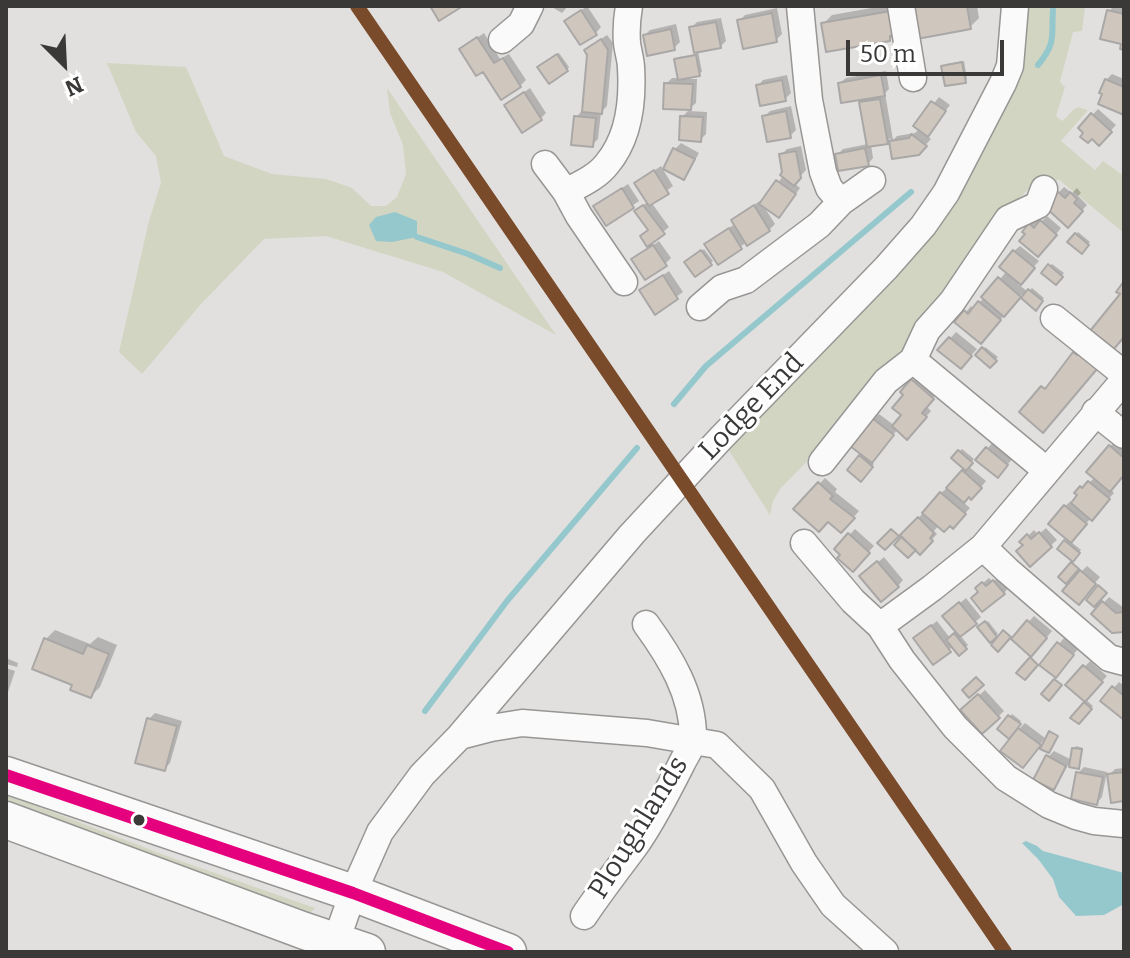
<!DOCTYPE html>
<style>
body{margin:0}
#map{position:relative;width:1130px;height:958px;overflow:hidden;background:#e2e0de;font-family:Bitter,serif}
canvas{display:block}
.frame{position:absolute;inset:0;border:8px solid #3b3938;pointer-events:none}
.north{position:absolute;left:24px;top:24px;width:80px;height:80px;-webkit-text-stroke:6px #fff;paint-order:stroke;rotate:156deg;font-size:22px;font-weight:700;line-height:32px;text-align:center;color:#3b3938}
.north::after{content:'';display:block;margin:auto;width:28px;height:36px;background:#3b3938;clip-path:polygon(50% 0,100% 100%,50% 72%,0 100%)}
.scale{position:absolute;left:846px;top:40px;width:158px;height:36px;box-sizing:border-box;border:4px solid #3b3938;border-top:0;padding-left:10px;font-size:24px;line-height:28px;white-space:nowrap;color:#3b3938;-webkit-text-stroke:6px #fff;paint-order:stroke}
</style>
<div id="map">
<canvas width="1130" height="958"></canvas>
<div class="frame"></div>
<div class="north">N</div>
<div class="scale">50 m</div>
</div>
<script>
const context = document.querySelector('canvas').getContext('2d');
context.lineJoin = 'round';
function fillPath(path, color) { context.fillStyle = color; context.fill(path, 'evenodd'); }
function stroke(path, color, width, dash) { context.strokeStyle = color; context.lineWidth = width; context.lineCap = dash ? 'butt' : 'round'; context.setLineDash(dash || []); context.stroke(path); }
function label(font, color, halo, rows, align = 'center') {
  context.font = font + ' Bitter,serif'; context.lineWidth = 6; context.setLineDash([]); context.textBaseline = 'middle'; context.strokeStyle = halo; context.fillStyle = color; for (const [text, x, y, turn = 0] of rows) {
    context.save(); context.translate(x, y); context.rotate((+turn || 0) * Math.PI / 180); context.textAlign = isNaN(turn) ? turn : align; if (halo) context.strokeText(text, 0, 0); context.fillText(text, 0, 0); context.restore();
  }
}
fillPath(new Path2D(`
 M1026,6L1085,7L1082,31L1073,32L1060,82L1065,87L1056,116L1062,121C1069,116 1070,111 1078,107L1088,110L1061,141L1095,170L1103,161L1124,176V233L1058,179L1045,196L1032,185L1003,216L886,381L780,489L773,501L770,515L721,438L923,226Z
 M107,63L186,67L224,156L272,174L326,179L352,188L371,206H386L397,197L406,174L403,145L390,113L387,88L556,335L443,272L326,236L264,239L201,304L142,374L119,352L149,221L161,183L156,156L136,132Z
 M6,794L172,858L315,908L306,918L6,807Z`), '#d2d5c1');
fillPath(new Path2D(`
 M395,212L417,221V237L392,242L376,241L369,225L376,217Z
 M1026,841L1037,846L1043,851L1124,873V904L1104,915L1076,916L1059,897L1053,879L1038,859L1022,843Z`), '#95c8cd');
fillPath(new Path2D(`
 M550,6H568L562,13Z
 M587,6L601,27L596,33L567,21Z
 M883,6H977L979,18L970,27L895,33L890,39L823,24L832,15Z
 M1114,6L1124,8V48L1109,11Z
 M777,8L782,34L776,40L739,21L745,15Z
 M721,18L726,41L720,47L698,51L702,72L684,79H697L696,103L690,108L666,84L672,78H680L677,59L679,57L696,54L691,28L697,22Z
 M676,24L680,42L674,48L645,35L650,30Z
 M484,33L500,59L509,54L526,80L520,86L483,69L461,49Z
 M607,35L613,43L607,106L601,112L598,139L592,145L576,117L582,111H584L592,45Z
 M559,53L569,67L567,70L542,65Z
 M964,61L967,79L965,81L944,66L946,64Z
 M886,71L889,89L885,93L893,140L897,136L915,133L919,129L916,126L939,97L950,105L926,135L931,139L918,153L894,157L890,138L887,142L871,145L873,158L868,164L837,155L843,149L868,144L861,103L867,97L840,83L846,78Z
 M1112,74L1124,79V112L1106,80Z
 M787,75L791,93L785,99L758,86L763,80Z
 M530,88L546,113L541,118L513,100Z
 M791,106L796,130L790,136L764,117L770,111Z
 M1098,109L1116,125L1099,143L1080,128Z
 M688,111L707,112L706,134L700,140L682,117Z
 M681,143L699,153L689,171L684,177L665,168L675,149Z
 M801,146L806,170L794,183L800,188L784,210L763,205L775,224L769,230L747,243V242L718,262L712,239L735,224L733,220L739,214L760,201L762,203L784,175L781,155L787,149Z
 M661,166L673,186L651,202L669,227L663,232L650,229L637,211L648,201L643,178Z
 M628,184L639,201L607,223L596,206Z
 M1064,187L1072,193L1077,188L1081,193L1078,196L1087,205L1068,226L1046,206Z
 M1047,216L1061,228L1044,249L1030,225L1036,219L1040,223Z
 M1078,232L1090,242L1082,251L1070,241Z
 M659,241L671,258L665,264L640,254Z
 M1020,246L1039,261L1018,284L1028,292L1032,288L1044,298L1036,308L1021,295L987,336L966,312L971,306L974,309L1007,271L1014,251Z
 M704,249L713,261L710,264L689,260Z
 M1052,264L1064,273L1056,283L1044,273Z
 M669,271L683,292L655,312L641,290Z
 M956,332L977,349L966,361L940,350Z
 M985,347L998,357L990,366L978,355Z
 M918,375L938,392L926,406L931,411L913,432L898,429L871,461L874,464L861,479L850,470L863,454L873,419L879,414L895,426L903,415L906,394L903,391Z
 M1116,441L1124,448V474L1110,489L1114,493L1070,541L1081,550L1073,559L1060,548L1069,539L1065,506L1071,501L1073,503L1080,495L1077,492L1087,482L1089,483L1095,477L1110,446Z
 M993,442L1013,458L1003,470L978,460Z
 M962,449L974,459L968,466L986,481L977,492L969,495L963,502L970,508L959,520L939,525L934,531L937,534L920,552L897,545L904,536L903,535L941,493L947,488L948,489L967,468L954,457Z
 M825,478L837,489L835,492L859,511L841,531L828,520L796,509Z
 M1046,528L1057,540L1030,564L1025,545L1022,542L1034,530L1038,535Z
 M855,529L874,546L853,569L836,549Z
 M884,557L903,580L898,586L868,571Z
 M1087,566L1100,577L1084,596L1081,572Z
 M1000,576L1009,587L1004,593L980,591L977,588L989,578L993,582Z
 M1109,597L1124,608V630L1093,614Z
 M966,598L981,617L960,635L968,645L965,648L953,646L949,650L921,633L937,621L950,638L958,632L951,611Z
 M1034,616L1052,631L1037,649L1013,639Z
 M988,621L998,634L990,640L980,628Z
 M55,630L90,644L98,637L117,645L100,687L91,696L75,684L46,639Z
 M1064,638L1078,649L1061,670L1059,644Z
 M6,658L18,663L17,667L6,664Z
 M1090,661L1107,676L1085,699L1093,706L1078,722L1073,717L1087,701L1068,685Z
 M6,668L15,671L6,698Z
 M1119,682L1124,686V717L1103,700Z
 M985,690L1004,711L982,732L963,710Z
 M155,713L182,721L170,763L164,769L149,719Z
 M1012,714L1021,721L1013,731L1000,729Z
 M1025,723L1045,738L1028,760L1017,731Z
 M1076,746L1083,748L1080,764L1078,767L1068,765L1059,782L1053,788L1048,757L1054,751L1072,760L1074,749Z
 M1084,767L1107,772L1102,797L1097,803L1078,773Z
 M1124,768V798L1122,800L1109,775L1115,769Z`), '#0003');
stroke(new Path2D(`
 M1038,65C1057,42 1051,36 1053,10
 M417,237L468,254L500,268
 M674,404L706,366L911,192
 M425,711L507,601L637,448`), '#95c8cd', 6);
const building = new Path2D(`
 M430,6H463L439,21Z
 M920,6H967L971,29L917,39L916,32L890,36V41L826,52L821,23Z
 M581,10L597,35L580,45L564,21Z
 M1107,10L1124,14V50L1120,49L1121,44L1100,39Z
 M772,13L777,42L743,49L737,20Z
 M716,22L721,48L694,53L689,27Z
 M671,29L675,50L647,56L643,35Z
 M477,37L494,63L503,58L521,87L501,100L483,72L476,76L459,49Z
 M601,39L608,50L602,114L582,112L587,55L584,50Z
 M557,54L568,71L549,84L537,67Z
 M696,55L700,76L678,80L674,59Z
 M962,62L966,83L945,86L941,66Z
 M881,75L885,96L841,103L838,83Z
 M1105,79L1124,87V115L1098,104L1102,94L1099,93Z
 M782,80L786,101L760,106L756,85Z
 M664,83L693,84L691,110L663,109Z
 M524,92L542,120L522,133L504,105Z
 M880,99L888,144L867,147L859,102Z
 M931,101L946,111L928,137L913,126Z
 M786,111L791,138L767,142L762,116Z
 M1091,113L1112,132L1099,146L1092,139L1088,143L1080,137L1083,133L1078,128Z
 M574,116L596,118L593,147L571,145Z
 M680,116L703,117L701,142L679,140Z
 M911,134L927,146L919,155L892,159L889,141L909,138Z
 M673,148L695,159L684,180L663,169Z
 M865,148L869,166L838,171L835,154Z
 M796,151L801,178L794,186L780,175L782,172L779,154Z
 M654,170L669,194L649,206L634,183Z
 M776,180L796,194L779,218L759,204Z
 M622,188L634,208L606,226L593,206Z
 M1057,191L1065,198L1070,192L1077,199L1074,203L1083,211L1068,228L1044,206Z
 M643,205L665,234L647,247L640,236L648,230L634,211Z
 M754,205L770,231L747,246L731,220Z
 M1040,220L1057,235L1038,257L1019,241L1025,234L1022,232L1029,223L1034,228Z
 M729,228L742,249L718,265L704,244Z
 M1075,233L1089,245L1082,254L1067,242Z
 M653,245L667,266L645,280L631,259Z
 M701,250L712,265L695,277L684,262Z
 M1013,250L1035,268L1021,285L999,267Z
 M1048,264L1063,277L1056,285L1041,273Z
 M663,275L678,299L655,315L639,290Z
 M998,277L1021,297L1004,317L981,297Z
 M1124,281V337L1043,433L1019,412L1041,386L1045,389L1073,352L1077,355L1094,334L1090,331L1120,294L1116,292Z
 M1028,289L1043,301L1036,311L1021,298Z
 M978,301L1001,320L981,344L954,322L964,310L968,314Z
 M949,337L972,356L961,369L937,350Z
 M982,347L997,361L990,368L975,355Z
 M911,379L934,399L922,413L927,417L907,440L892,426L901,415L892,408L903,395L900,392Z
 M872,418L894,435L872,463L850,446Z
 M1109,445L1124,458V475L1110,492L1086,472Z
 M986,447L1008,465L998,478L975,460Z
 M958,450L973,463L966,471L951,458Z
 M859,455L873,467L861,482L847,470Z
 M962,470L982,488L971,500L969,497L964,503L946,488Z
 M1088,481L1110,499L1092,521L1071,503L1077,495L1074,493L1080,486L1082,488Z
 M818,482L833,496L830,499L855,518L841,533L828,522L819,532L793,509Z
 M940,492L966,514L953,529L950,526L944,532L922,513Z
 M1064,505L1087,524L1071,543L1048,524Z
 M918,517L934,533L930,538L933,541L920,555L900,535Z
 M891,529L899,536L885,550L877,543Z
 M1039,532L1052,547L1030,567L1016,551L1023,545L1019,542L1027,534L1031,539Z
 M848,533L870,553L853,572L837,558L840,555L834,549Z
 M901,537L916,550L908,558L894,545Z
 M1064,540L1080,553L1073,562L1057,549Z
 M877,561L899,587L881,602L859,576Z
 M1071,562L1079,569L1066,584L1058,577Z
 M1080,570L1096,584L1079,605L1062,591Z
 M993,580L1005,594L982,612L971,598L978,592L975,588L982,582L986,586Z
 M1098,585L1107,593L1094,607L1086,600Z
 M1102,601L1116,613L1124,612V632L1112,633L1091,614Z
 M959,602L977,624L960,637L942,616Z
 M1027,620L1047,638L1031,657L1011,639Z
 M985,621L997,637L990,643L977,627Z
 M931,625L951,652L933,665L913,638Z
 M1003,630L1011,637L998,652L991,645Z
 M954,633L967,649L959,656L946,640Z
 M44,638L83,654L87,645L109,654L91,698L70,690L72,685L32,669Z
 M1057,642L1074,655L1056,678L1039,665Z
 M1030,657L1038,665L1025,680L1016,673Z
 M1083,665L1103,682L1085,702L1065,685Z
 M976,677L984,685L969,698L962,690Z
 M1054,679L1062,685L1049,701L1041,694Z
 M1112,686L1124,696V720L1100,701Z
 M978,694L1000,718L982,734L960,710Z
 M1084,702L1092,709L1079,724L1070,718Z
 M1008,715L1021,724L1009,739L997,729Z
 M147,718L177,726L165,771L135,763Z
 M1018,728L1041,745L1023,768L1000,751Z
 M1049,731L1058,736L1049,753L1040,749Z
 M1072,748L1082,749L1079,769L1069,767Z
 M1046,755L1066,766L1054,790L1033,780Z
 M1076,772L1103,777L1097,805L1071,799Z
 M1124,772L1123,801L1111,803L1107,774Z`);
fillPath(building, '#cfc6be');
stroke(building, '#aaa8a7', 2);
const minor = new Path2D(`
 M800,6L809,100L823,172L829,188L841,202
 M901,6L913,78
 M502,40L521,24L530,6
 M545,164L566,192L579,216L624,282
 M566,192C581,184 597,177 607,164C629,138 633,101 631,68C631,60 628,52 627,43C626,31 627,18 629,6
 M700,307L722,288L746,280L819,225L841,202L872,180
 M1054,318L1124,374
 M913,360L1046,470
 M1095,412L1124,435
 M822,462L886,381L913,360L927,330L952,302L1008,219L1038,205L1044,189
 M804,543L853,601L880,626L902,660L955,727L1006,778L1049,805L1076,816L1094,821L1124,824
 M983,547L1007,570L1109,658L1124,662
 M880,626L932,588L983,547L1124,380
 M460,736L491,728L522,723L647,733L717,745L762,789L804,863L833,905L885,952
 M584,916C600,892 618,869 635,846C653,821 667,792 681,765C685,756 693,746 693,737C693,694 670,657 646,624
 M336,941L353,893L380,832L422,775L460,736L632,534L721,438L886,268L923,226L946,193L1003,83L1010,66L1015,6`);
const highway = new Path2D(`
 M6,775L353,893L508,952
 M6,820L302,930L367,952`);
stroke(minor, '#989694', 29);
stroke(highway, '#989694', 39);
stroke(minor, '#fbfafa', 26);
stroke(highway, '#fbfafa', 36);
stroke(new Path2D(`
 M6,775L353,893L508,952`), '#e5007d', 12);
stroke(new Path2D(`
 M357,6L1005,952`), '#7a4b2a', 14);
for (const [x, y, r, color] of [
 [139,820,7,"#3b3938"]
]) { const dot = new Path2D(); dot.arc(x, y, r, 0, 2 * Math.PI); context.fillStyle = color; context.fill(dot); stroke(dot, '#fff', 3); }
label('28px', '#3b3938', '#fff', [
 ["Lodge End",752,407,-46],
 ["Ploughlands",639,828,-58]
]);
</script>
